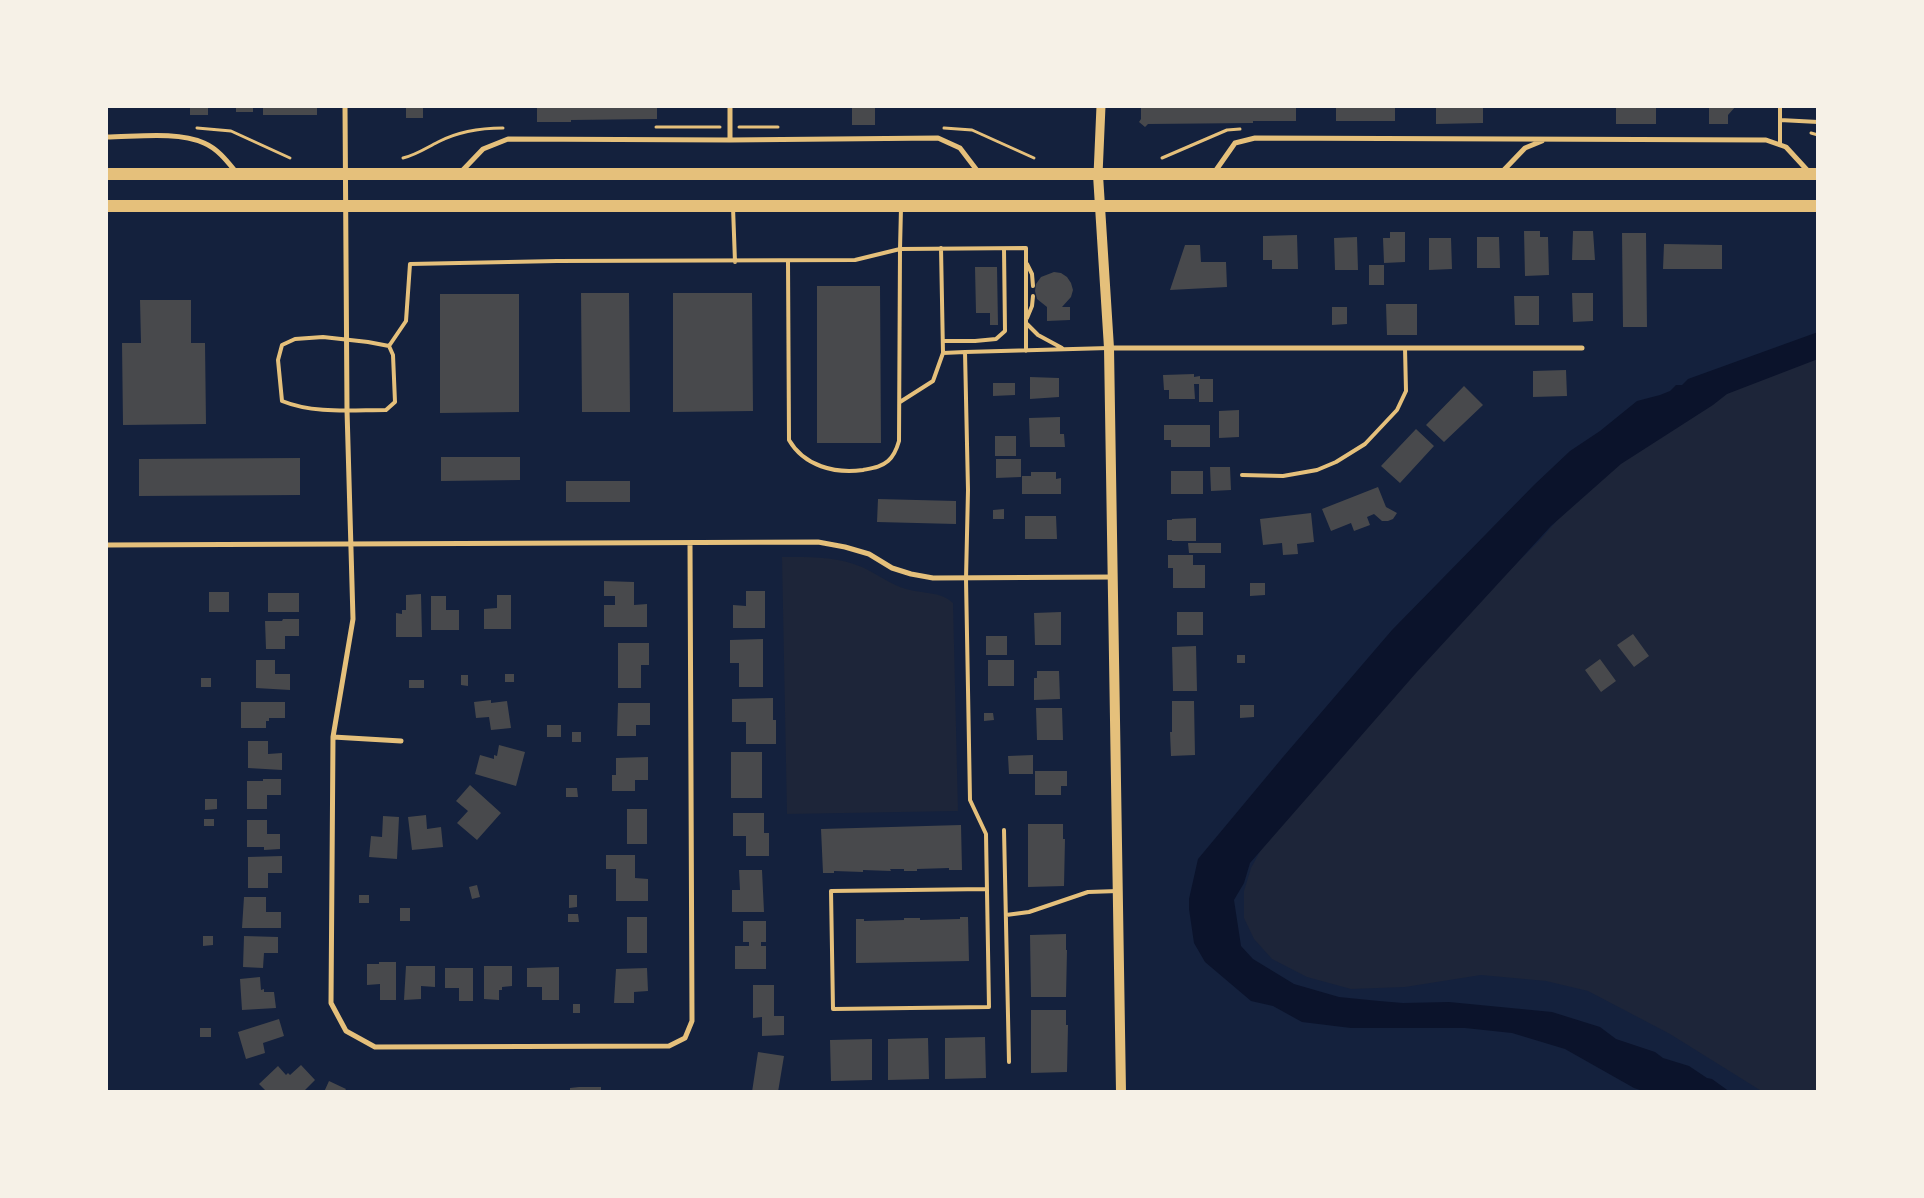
<!DOCTYPE html>
<style>
body{margin:0}
#map{position:relative;width:1924px;height:1198px;overflow:hidden;background:#14213d;font-family:"Exo 2",sans-serif}
canvas{display:block}
.frame{position:absolute;inset:0;border:108px solid #f6f1e7;pointer-events:none}
</style>
<div id="map">
<canvas width="1924" height="1198"></canvas>
<div class="frame"></div>
</div>
<script>
const context = document.querySelector('canvas').getContext('2d');
context.lineJoin = 'round';
function fillPath(path, color) { context.fillStyle = color; context.fill(path, 'evenodd'); }
function stroke(path, color, width, dash) { context.strokeStyle = color; context.lineWidth = width; context.lineCap = dash ? 'butt' : 'round'; context.setLineDash(dash || []); context.stroke(path); }
fillPath(new Path2D(`
 M1818,354V1092H1763L1670,1034L1588,991L1546,981L1481,975L1405,987L1351,989L1307,977L1272,959L1254,939L1244,918V891L1251,868L1264,844L1406,674L1540,540L1584,489L1645,429Z
 M782,557C809,557 836,556 862,567C877,574 890,584 906,589C922,594 941,591 953,603L958,811L787,814Z`), '#1d2539');
fillPath(new Path2D(`
 M1818,332V359L1727,394L1713,405L1621,464L1551,526L1416,673L1250,863L1244,883L1234,900L1241,946L1253,959L1294,984L1339,997L1379,1001L1403,1003L1449,1002L1552,1012L1600,1027L1616,1039L1655,1052L1663,1058L1689,1066L1707,1078L1712,1079L1730,1092H1646L1634,1088L1565,1049L1512,1033L1465,1028H1351L1302,1022L1273,1006L1251,1001L1205,962L1194,943L1189,909V899L1198,859L1283,757L1392,630L1534,485L1570,451L1600,431L1637,401L1660,395L1670,391L1676,385H1682L1688,379Z`), '#0b132b');
fillPath(new Path2D(`
 M190,106H208V115H190Z
 M236,106H253V112H236Z
 M263,106H317V115H263Z
 M406,106H423V118H406Z
 M537,106H657V119L571,120V122H537Z
 M852,106H875V125H852Z
 M1141,106H1296V121H1253V123L1148,124L1145,127L1139,122L1141,119Z
 M1336,106H1395V121H1336Z
 M1436,106H1483V123L1436,124Z
 M1616,106H1656V124H1616Z
 M1709,106H1736L1728,115V124H1709Z
 M1524,231H1540V237H1548L1549,275L1525,276Z
 M1573,231H1593L1595,260H1572Z
 M1390,232H1405V262L1384,263L1383,238H1390Z
 M1622,233H1646L1647,327H1623Z
 M1297,235L1298,269H1272V260H1263V236Z
 M1357,237L1358,270H1335L1334,238Z
 M1477,237H1499L1500,268H1477Z
 M1429,238H1451L1452,269L1429,270Z
 M1664,244L1722,245V269H1663Z
 M1185,245H1200L1201,262H1226L1227,287L1170,290Z
 M1369,265H1384V285H1369Z
 M975,267H997L998,325H990V313H976Z
 M1054,272L1061,273L1067,277L1071,283L1073,290L1071,297L1062,307H1070V320L1047,321V307L1037,299L1035,291L1036,284L1041,277Z
 M817,286H880L881,443H817Z
 M581,293H629L630,412H582Z
 M673,293H752L753,411L673,412Z
 M1572,293H1593V321L1573,322Z
 M440,294H519V412L440,413Z
 M1514,296H1539V325H1515Z
 M140,300H191V343H205L206,424L123,425L122,343H141Z
 M1386,304H1417V335H1387Z
 M1332,307H1347V324L1332,325Z
 M1566,370L1567,396L1533,397V371Z
 M1194,374V377L1200,376V379H1213V402H1199V384H1194L1195,399H1169V390H1164L1163,375Z
 M1030,377L1059,378V397L1030,399Z
 M993,383H1015V395L993,396Z
 M1464,386L1483,405L1444,442L1426,425Z
 M1239,410V437L1219,438V411Z
 M1060,417V434H1064L1065,447H1030L1029,418Z
 M1164,425H1210V447H1171V440H1164Z
 M1416,429L1434,446L1400,483L1381,466Z
 M995,436H1016V456H995Z
 M441,457H520V480L441,481Z
 M300,458V495L139,496V459Z
 M996,459H1021V477L996,478Z
 M1210,467H1230L1231,490L1211,491Z
 M1171,471H1203V494H1171Z
 M1031,472H1056V479L1061,478V494H1022V476H1031Z
 M566,481H630V502H566Z
 M1378,487L1386,507L1397,513L1393,519L1388,521H1382L1374,514L1367,517L1370,525L1354,531L1351,523L1331,531L1322,509Z
 M878,499L956,501V524L877,522Z
 M1004,509V519H993V510Z
 M1311,513L1314,542L1297,544L1298,554L1283,555L1282,543L1263,545L1260,519Z
 M1025,516H1056L1057,539H1025Z
 M1196,518V541H1172V540H1167V520H1172V519Z
 M1188,543H1221V553H1189Z
 M1168,555H1193V565H1205V588H1173V568H1168Z
 M604,581L634,582V605L647,604V627H604V605H615V596H604Z
 M1250,583H1265V595L1250,596Z
 M746,591H765V628H733V605L746,606Z
 M209,592H229V612H209Z
 M268,593H299V612H268Z
 M421,594L422,637H396V613L402,614V610H406V595Z
 M497,595H511V629H484V609L497,608Z
 M431,596H446V610H459V630H431Z
 M1061,612V645H1035L1034,613Z
 M1177,612H1203V635H1177Z
 M283,619H299V636H285V649H266L265,621H282Z
 M1633,634L1649,656L1634,667L1617,645Z
 M986,636H1007V655H986Z
 M763,639V687H739V663H730V640Z
 M618,643H649V665H641V688H618Z
 M1196,646L1197,691H1173L1172,647Z
 M1237,655H1245V663H1237Z
 M1600,659L1616,681L1601,692L1585,670Z
 M256,660H275V674H290V690L256,688Z
 M988,660H1014V686H988Z
 M1037,671H1059L1060,699L1034,700V678H1037Z
 M505,674H514V682H505Z
 M461,675H468V686L461,685Z
 M201,678H211V687H201Z
 M409,680H424V688H409Z
 M773,698V720H776V744H746V722H732V699Z
 M491,700V703L507,701L511,728L491,730L489,717L476,718L474,702Z
 M1172,701H1194L1195,755L1171,756L1170,732H1172Z
 M241,702H285V718H269V721H266V728H241Z
 M618,703H650V725H636V736H617Z
 M1240,705H1254V717L1240,718Z
 M1036,708H1062L1063,740H1037Z
 M984,713H993L994,720L984,721Z
 M547,725H561V737H547Z
 M572,732H581V742H572Z
 M248,741H268V754L282,753V770L248,768Z
 M499,745L525,752L516,786L475,774L480,755L494,759V755L497,756Z
 M731,752H762V798H731Z
 M1033,755V774H1009L1008,756Z
 M648,757V780H635V791H612V775H616V758Z
 M1035,771H1067V786H1061V795H1035Z
 M263,779H281V795H267V809H247V781H263Z
 M470,785L501,813L477,840L457,823L468,811L456,801Z
 M566,788H577L578,797H566Z
 M205,799H217V809L205,810Z
 M627,809H647V844H627Z
 M733,813H764V833H769V856H746V836H733Z
 M426,815L427,829L441,827L443,847L412,850L408,817Z
 M383,816L399,817L397,859L369,857L371,836L382,837Z
 M204,819H214V826H204Z
 M247,820H267V834H280V849L264,850V847H247Z
 M1028,824H1063V839H1065L1064,886L1028,887Z
 M961,825L962,870H949V868L917,869V871H904V869H890L891,871L863,870V872L834,871V873H823L821,829Z
 M606,855H635V878L648,879V901H616V869H606Z
 M282,856V873H268V888H248V857Z
 M739,870H762L764,912H732V890H740Z
 M477,885L480,897L472,899L469,887Z
 M359,895H369V903H359Z
 M569,895H577V907L569,908Z
 M244,897H266V912H281V928H242Z
 M400,908H410V921H400Z
 M568,914H578L579,922H568Z
 M627,917H647V953H627Z
 M960,917H968L969,961L856,963V919H864V921L904,920V918H920V920L960,919Z
 M743,921H766V942H761V946H766V969H735V946H749V942H743Z
 M1066,934V950H1067L1066,997H1031L1030,935Z
 M203,936H213V945L203,946Z
 M244,936L278,937V953H264L263,968L243,967Z
 M379,962H396V1000H380V984L367,985V964H379Z
 M406,966H435V987L421,986V999L404,1000Z
 M484,966H512V986L502,987V990H499V1000L484,999Z
 M559,967V1000H542V987H527V968Z
 M445,968H473V1001H459V988H445Z
 M647,968L648,991L634,992V1003H614L616,969Z
 M260,977L261,990L264,989V992H274L276,1008L242,1010L240,979Z
 M753,985H774V1016H784V1035L762,1036V1017L753,1018Z
 M573,1004H580V1013H573Z
 M1031,1010H1066V1025H1068L1067,1072L1031,1073Z
 M279,1019L284,1036L263,1043L265,1053L246,1059L238,1032Z
 M200,1028H211V1037H200Z
 M985,1037L986,1078L945,1079V1038Z
 M928,1038L929,1079L888,1080V1039Z
 M872,1039V1080L831,1081L830,1040Z
 M758,1052L784,1056L778,1092H752Z
 M301,1065L315,1080L303,1092H267L259,1084L278,1066L286,1075L288,1073L290,1075Z
 M329,1081L346,1089L344,1092H324Z
 M579,1087H601V1092H570V1088Z`), '#48494c');
stroke(new Path2D(`
 M656,127H720
 M739,127H778
 M197,128L231,131L290,158
 M944,128L972,130L1034,158
 M1811,133L1818,135
 M403,158C416,155 426,148 438,142C459,131 480,128 503,128
 M1162,158L1227,130L1240,129`), '#e5c07b', 3);
stroke(new Path2D(`
 M1780,106V145
 M1780,120L1818,122
 M733,207L735,262
 M941,248L943,353
 M788,261L789,440C804,466 835,474 863,470C873,468 881,467 888,461C894,456 897,448 899,441L900,249L1026,248V351
 M1027,264L1032,274L1033,286
 M1027,318L1032,306L1033,296
 M1027,324L1038,335L1062,348
 M323,337L368,342L389,346L393,355L395,402L386,410C351,410 314,414 282,401L278,360L282,345L295,339Z
 M943,341H975L996,339L1005,331L1004,249
 M389,346L406,321L410,264L557,261L855,260L900,249L901,208
 M900,402L933,381L943,353L965,352
 M1242,475L1283,476L1317,470L1336,462L1365,444L1397,410L1406,391L1405,348
 M1004,830L1009,1062
 M987,889L831,891L833,1009L989,1007L986,834L970,800L966,579L968,490L965,352L1109,348
 M1006,915L1029,912L1088,892L1118,891`), '#e5c07b', 4);
stroke(new Path2D(`
 M345,106L347,410L353,619L333,737L331,1003L346,1031L375,1047L669,1046L685,1038L692,1021L690,543
 M730,106V140
 M106,137C135,137 177,131 204,143C218,149 227,161 236,172
 M461,172L483,149L508,139L730,140L938,138L960,148L979,173
 M1502,172L1525,148L1542,141
 M1214,173L1235,143L1255,138L1766,140L1786,147L1808,171
 M1109,348H1582
 M106,545L818,542L845,547L869,554L892,568L911,574L933,578L1113,577
 M333,737L401,741`), '#e5c07b', 5);
stroke(new Path2D(`
 M1098,175L1101,106`), '#e5c07b', 9);
stroke(new Path2D(`
 M1098,175L1109,348L1121,1092`), '#e5c07b', 10);
stroke(new Path2D(`
 M106,174H1818
 M106,206H1818`), '#e5c07b', 12);
</script>
